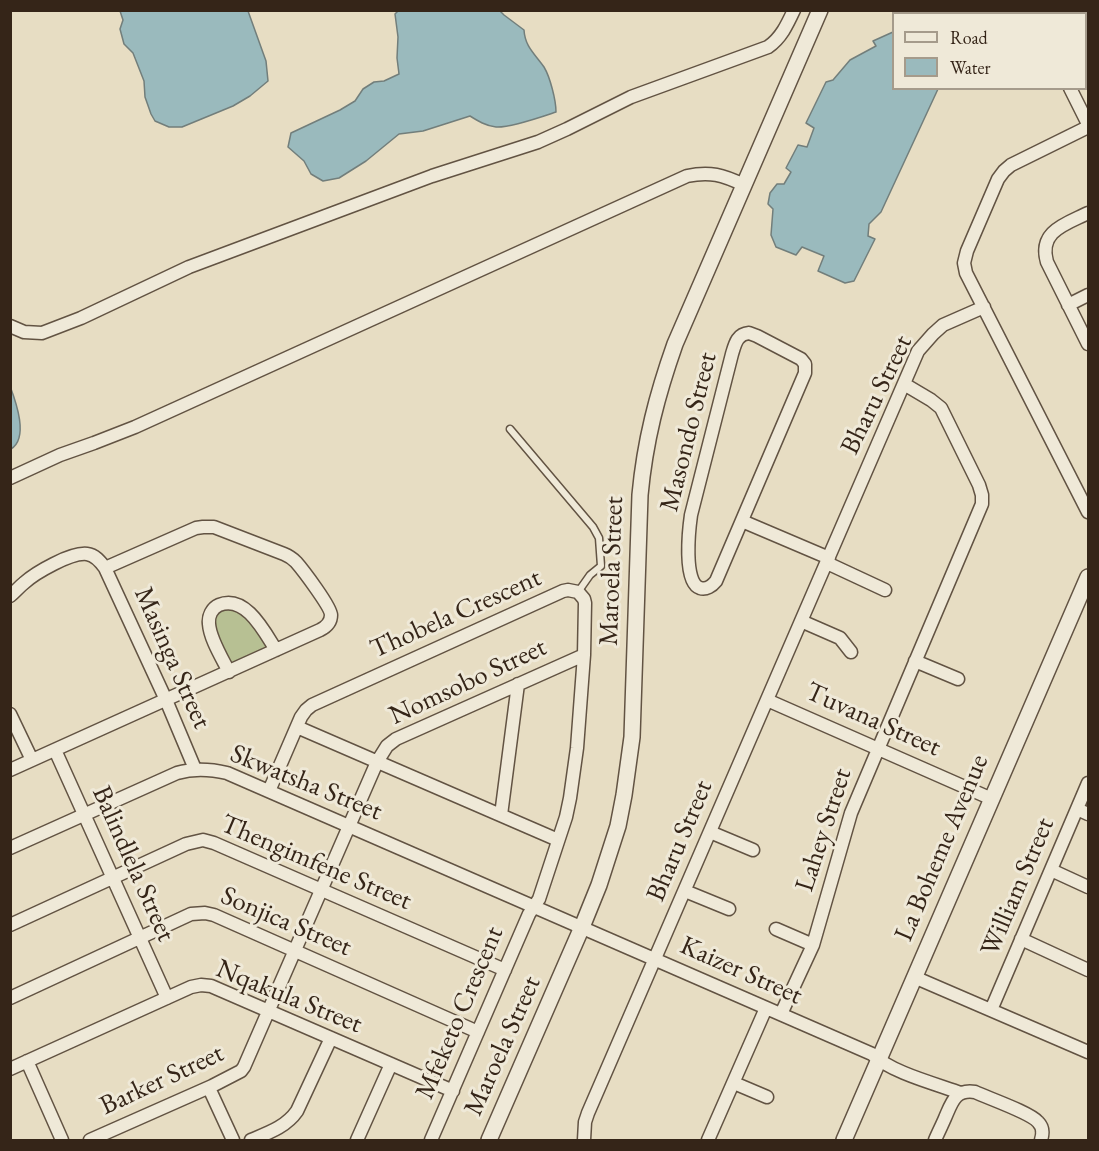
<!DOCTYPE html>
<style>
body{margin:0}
#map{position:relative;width:1099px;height:1151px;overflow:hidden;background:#e7ddc3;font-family:"EB Garamond",serif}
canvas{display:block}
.frame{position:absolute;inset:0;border:12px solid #352518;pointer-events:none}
.legend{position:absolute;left:892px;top:12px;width:195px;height:78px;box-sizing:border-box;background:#efe9d8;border:2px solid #a59b8b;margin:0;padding:8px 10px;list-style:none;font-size:18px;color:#352518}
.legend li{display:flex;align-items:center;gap:12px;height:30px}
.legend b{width:30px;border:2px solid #a59b8b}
</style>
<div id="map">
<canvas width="1099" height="1151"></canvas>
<div class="frame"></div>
<ul class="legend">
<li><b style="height:8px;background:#efe9d8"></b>Road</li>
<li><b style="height:16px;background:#9ababd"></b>Water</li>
</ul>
</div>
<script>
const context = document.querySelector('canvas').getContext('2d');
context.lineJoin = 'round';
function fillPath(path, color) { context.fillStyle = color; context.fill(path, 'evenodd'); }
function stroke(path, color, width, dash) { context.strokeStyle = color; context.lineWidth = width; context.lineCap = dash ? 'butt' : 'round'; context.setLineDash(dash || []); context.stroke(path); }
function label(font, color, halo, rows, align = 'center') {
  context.font = font + ' "EB Garamond",serif'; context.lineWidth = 6; context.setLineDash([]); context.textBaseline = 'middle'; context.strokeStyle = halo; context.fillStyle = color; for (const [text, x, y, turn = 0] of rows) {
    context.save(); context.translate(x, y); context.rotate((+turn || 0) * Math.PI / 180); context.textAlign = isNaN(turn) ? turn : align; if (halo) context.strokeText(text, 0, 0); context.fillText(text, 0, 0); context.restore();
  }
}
fillPath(new Path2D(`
 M226,608C249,612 254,626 266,644L264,650L234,662H231L226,656L214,625L215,616L218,612Z`), '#b7c093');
const water = new Path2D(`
 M120,11H248L266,61L268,81L250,96L233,106L182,127H169L155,121L151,114L145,97L144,81L133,53L124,44L120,29L123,20Z
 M398,11H500L504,15L524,30C525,47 535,54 544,67C550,77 556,100 556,112C541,117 510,128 496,127C486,126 478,121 470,116L423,131L399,134L366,161L339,178L323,181L311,174L304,161L288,147L291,133L340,110L355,101L363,89L374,82L384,81L399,74L397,58L398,37L395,14Z
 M893,32L894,88L938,89L881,212L869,224L868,236L875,239L854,281L845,283L818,271L824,256L802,247L796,255L776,247L771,235L773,209L768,204L770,193L777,184H784L791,172L786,168L798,145L807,147L814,128L806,123L826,82L833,80L850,60L876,46L873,41Z
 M10,386C16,402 29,438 11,449Z`);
fillPath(water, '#9ababd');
stroke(water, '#727e7b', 1.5);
const service = new Path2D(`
 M510,429L593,527L599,538L601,566L590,575L578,592`);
const minor = new Path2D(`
 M1064,14L1066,10
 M1070,88L1088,124
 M1088,127L1011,165L1004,171L998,179L967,251L964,263L966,273L1088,512
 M1088,213C1066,224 1038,231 1047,262L1088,344
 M1068,305L1088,295
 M10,326L24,332L42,333L81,318L189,267L432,176L538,142L567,129L631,97L768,47C781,38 787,25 794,10
 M749,333L757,336L801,359L805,364V373L716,581C712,586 706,590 700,588C683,583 689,529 691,515L732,354C735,344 737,334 749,333Z
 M10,478L60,455L94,443L135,427L687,176C710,171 723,175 744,185
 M742,521L829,558
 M827,563L885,590
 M10,596C15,592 19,587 24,583C35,573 71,552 87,554C95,555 100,561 105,568L166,700L195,769
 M801,621L840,638L851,652
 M915,661L958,679
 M229,672C222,658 210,639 209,624C208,616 212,608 219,605C246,594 265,633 276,650
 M767,700L992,799
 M10,714L32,760
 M297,727L558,840
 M55,750L167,998
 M10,770L320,630C326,627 331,623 331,615C331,607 303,570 296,562C293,559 289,556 284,554L214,527H203L196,528L105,568
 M269,791L301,717L306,710L312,705L563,591L568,590L578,592L584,599L585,603L584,655L577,748L570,798L566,817L539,899L529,914L431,1140
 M1077,809L1088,814
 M501,815L518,684
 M710,832L753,850
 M10,848L177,773C194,768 210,769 227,773L872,1054C890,1072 936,1084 961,1093
 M1051,870L1088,887
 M685,891L729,909
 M10,925L186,844L203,840L214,843L505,970
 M776,929L813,945
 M1021,939L1088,970
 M914,977L1088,1052
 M10,998L191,914L205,913L214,915L478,1032
 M991,1010L1088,783
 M781,1014L813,945L851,813L982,504V495L979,485L941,408L931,400L904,384
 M27,1061L62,1140
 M10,1069L191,987L201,985L211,986L453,1091
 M734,1083L767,1097
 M209,1088L233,1140
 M90,1140L212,1086L241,1071L244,1067L377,762L387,746L396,739L584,655
 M251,1140C268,1133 286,1127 297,1111L331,1038
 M357,1140L391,1064
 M584,1140L585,1122L588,1113L918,351L933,334L943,325L984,307
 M708,1140L766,1008
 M935,1140C938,1133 942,1125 945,1118C952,1102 955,1089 975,1092C988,1098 1031,1113 1038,1122C1043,1127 1043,1134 1041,1140`);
const tertiary = new Path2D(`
 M489,1140L582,927L599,885L618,826L624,795L632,737L640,495C645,441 657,395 675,344L820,10
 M844,1140L1088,577`);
stroke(service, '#625343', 9);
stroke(minor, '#625343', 15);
stroke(tertiary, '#625343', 18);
stroke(service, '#efe9d8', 6);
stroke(minor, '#efe9d8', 12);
stroke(tertiary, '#efe9d8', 15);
label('27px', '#352518', '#efe9d8', [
 ["Bharu Street",877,395,-64],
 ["Masondo Street",689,432,-76],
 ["Maroela Street",612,571,-88],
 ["Thobela Crescent",456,614,-24],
 ["Masinga Street",172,658,66],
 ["Nomsobo Street",468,682,-25],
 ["Tuvana Street",873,720,24],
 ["Skwatsha Street",306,783,22],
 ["Lahey Street",824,830,-72],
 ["Bharu Street",680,841,-67],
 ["La Boheme Avenue",942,848,-67],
 ["Thengimfene Street",316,863,23],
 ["Balindlela Street",133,864,66],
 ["William Street",1018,887,-67],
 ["Sonjica Street",286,922,23],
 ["Kaizer Street",741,971,24],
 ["Nqakula Street",289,997,22],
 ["Mfeketo Crescent",460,1013,-67],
 ["Maroela Street",503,1046,-66],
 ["Barker Street",162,1080,-25]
]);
</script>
